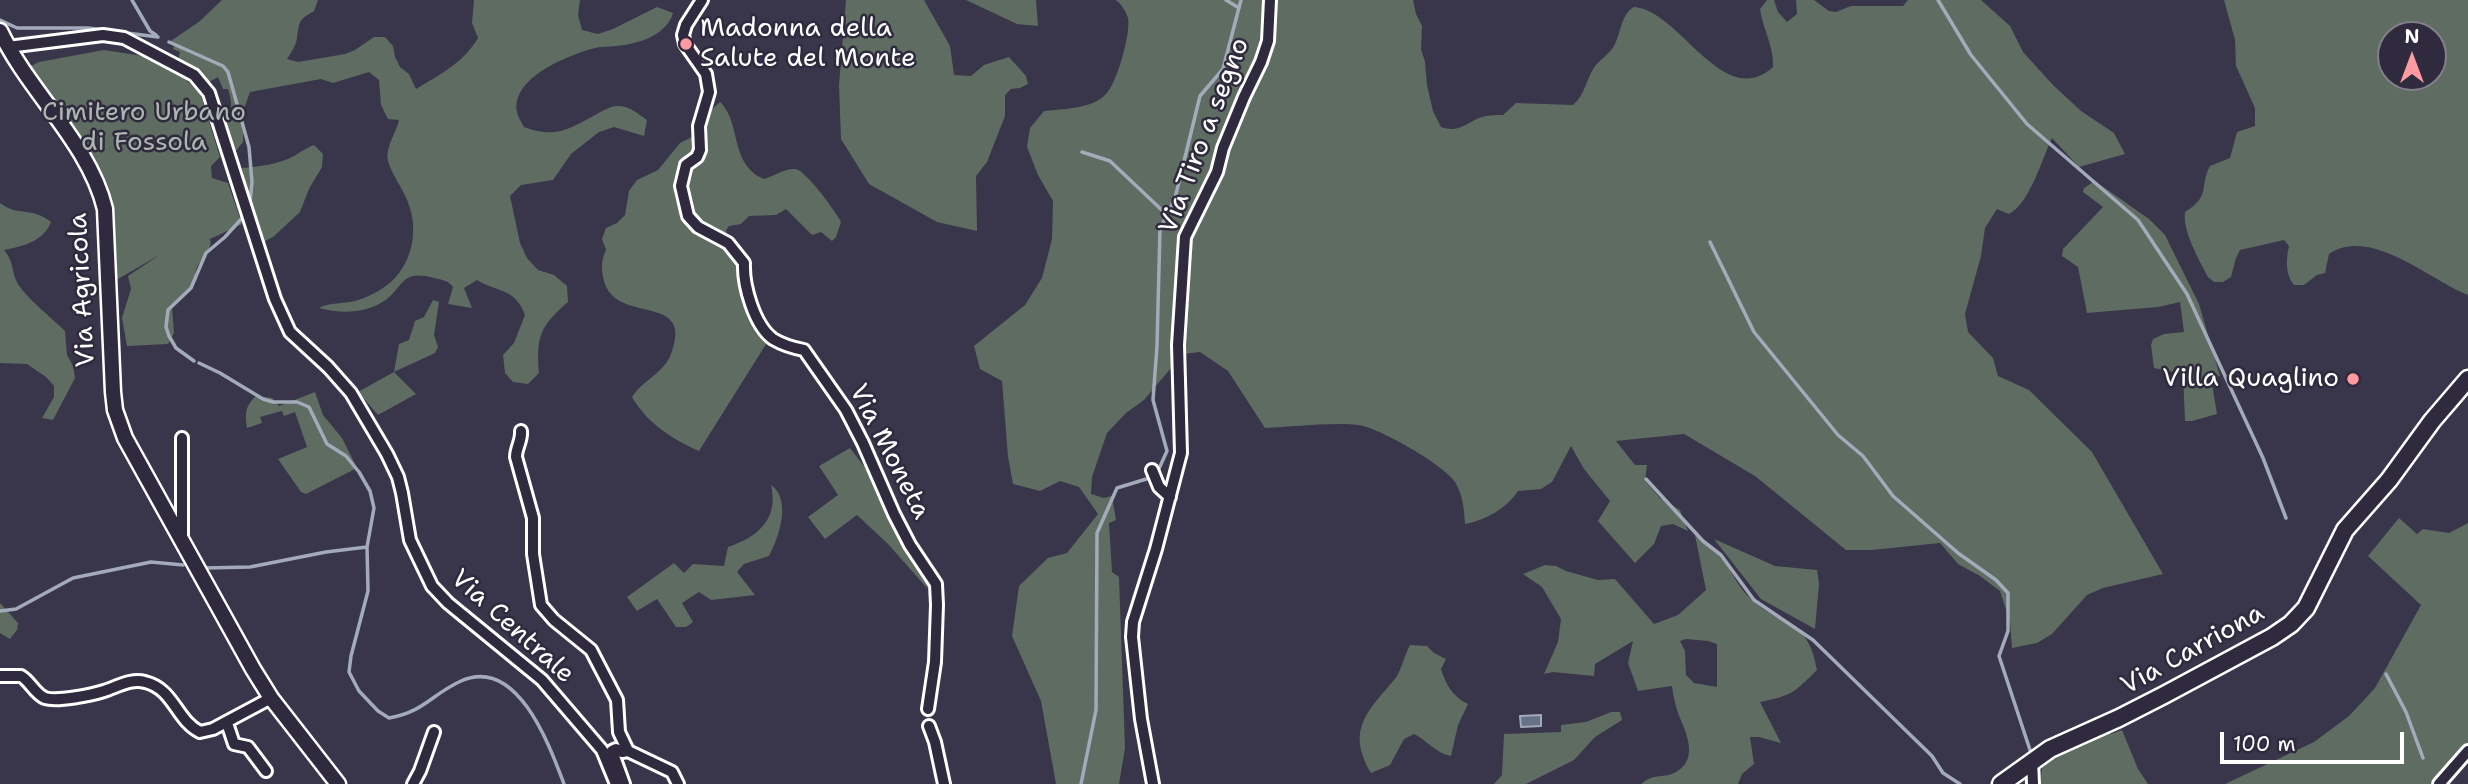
<!DOCTYPE html>
<style>
body{margin:0}
#map{position:relative;width:2468px;height:784px;overflow:hidden;background:#39354a;font-family:"Shantell Sans",sans-serif}
canvas{display:block}
.north{position:absolute;left:2377px;top:21px;width:70px;height:70px;box-sizing:border-box;background:#2f2a3d;border:2px solid #827f8b;border-radius:50%;rotate:0deg;font-size:19px;font-weight:700;line-height:28px;text-align:center;color:#fff}
.north::after{content:'';display:block;margin:auto;width:24px;height:32px;background:#ff9aa2;clip-path:polygon(50% 0,100% 100%,50% 72%,0 100%)}
.scale{position:absolute;left:2220px;top:732px;width:184px;height:32px;box-sizing:border-box;border:4px solid #fff;border-top:0;padding-left:9px;font-size:21px;line-height:24px;white-space:nowrap;color:#fff;-webkit-text-stroke:5px #2f2a3d;paint-order:stroke}
</style>
<div id="map">
<canvas width="2468" height="784"></canvas>
<div class="north">N</div>
<div class="scale">100 m</div>
</div>
<script>
const context = document.querySelector('canvas').getContext('2d');
context.lineJoin = 'round';
function fillPath(path, color) { context.fillStyle = color; context.fill(path, 'evenodd'); }
function stroke(path, color, width, dash) { context.strokeStyle = color; context.lineWidth = width; context.lineCap = dash ? 'butt' : 'round'; context.setLineDash(dash || []); context.stroke(path); }
function label(font, color, halo, rows, align = 'center') {
  context.font = font + ' "Shantell Sans",sans-serif'; context.lineWidth = 5; context.setLineDash([]); context.textBaseline = 'middle'; context.strokeStyle = halo; context.fillStyle = color; for (const [text, x, y, turn = 0] of rows) {
    context.save(); context.translate(x, y); context.rotate((+turn || 0) * Math.PI / 180); context.textAlign = isNaN(turn) ? turn : align; if (halo) context.strokeText(text, 0, 0); context.fillText(text, 0, 0); context.restore();
  }
}
fillPath(new Path2D(`
 M222,0H318L314,11C297,21 300,21 297,38C296,46 291,53 287,59L298,62L345,54L355,50L374,37H385L393,46L395,57L400,67L409,74L416,89C441,74 463,63 478,38L472,23L474,0H580L578,15L582,30L598,34L613,29L657,7L673,13C666,36 638,44 616,46C609,47 602,46 595,48C569,55 511,77 517,112C518,117 522,123 524,127C556,139 569,129 597,114C602,111 611,106 617,106C629,105 638,114 647,120L644,136L614,127L599,132L571,154L553,180L521,185L510,196L520,243L527,258L538,270L554,275L567,286L568,302C540,326 536,337 539,373L528,384L513,382L505,373L503,355L514,343L525,315C515,288 499,293 477,280L464,288L472,308L448,304L453,287C448,280 442,280 434,278C397,268 405,291 379,304C360,314 338,313 319,308C331,302 342,304 355,301C363,299 373,294 380,290C411,272 421,232 407,200C402,187 392,175 388,161C385,148 396,133 399,120L388,119L381,105L379,80L369,72L333,83L321,79L250,92L244,109L243,142L235,152L226,119C234,111 231,99 228,89H223L218,77L209,82L178,61L180,52L173,49L174,46L168,43L200,21Z
 M846,0H924L950,46L954,75L971,76L984,65L1009,57L1026,76L1028,84L1020,88L1011,89L1005,95V116L987,162L976,176L977,231L937,222L869,184L841,139L839,85Z
 M966,0H1036L1038,26L1017,24Z
 M1116,0H1413L1416,14L1422,26L1421,49L1425,62L1427,85L1433,111L1441,127C1458,133 1465,124 1479,118C1487,115 1494,115 1503,115L1516,103L1573,105C1585,95 1586,79 1595,66C1601,59 1609,54 1614,46C1621,33 1621,14 1634,7C1680,10 1723,112 1773,67C1774,46 1763,30 1760,9L1767,0H1774L1778,12L1787,22L1797,14L1796,0H1814L1829,11L1836,12L1851,6H1903L1908,0H1981L2010,26L2023,52L2053,85L2081,111L2114,133L2125,154L2079,167L2052,138C2042,159 2030,203 2009,214L1997,209L1985,228L1981,256L1965,314L1968,332L1993,358L1998,376L2029,390L2092,452L2163,574L2103,588L2087,595L2052,634L2037,643L2012,648L2010,622L2000,591L1980,576L1958,564L1940,543L1872,550H1846L1755,476L1684,434L1616,441L1635,465H1647L1645,481L1660,498L1680,510L1688,531L1673,524L1661,526L1654,544L1635,563L1598,521L1610,501L1584,469L1571,446L1552,482L1541,489L1518,491C1506,509 1486,520 1465,524C1464,509 1463,495 1455,482C1444,465 1378,427 1358,425C1332,422 1292,427 1265,428L1228,371L1200,352L1183,354L1144,400L1126,413L1107,433L1092,477L1091,494L1104,498L1112,496L1116,520L1109,523L1112,572L1119,577L1125,748L1119,784H1056L1041,701L1012,636L1019,586L1048,558L1067,553L1098,514L1079,487L1060,481L1040,491L1013,484L1008,457L1002,381L980,369L974,346L1025,305L1042,278L1052,239L1053,201L1038,175L1027,147L1030,128L1044,111C1063,109 1092,109 1106,94C1117,83 1131,33 1128,18C1126,11 1121,4 1116,0Z
 M2224,0H2468V295C2429,280 2371,226 2329,254L2325,273L2317,275L2304,285H2294C2285,275 2286,259 2289,246L2284,240L2240,250L2236,258L2231,277L2223,282H2214L2208,277C2199,260 2182,230 2185,212C2211,196 2199,187 2210,166L2230,158L2237,132L2255,126V108L2236,66L2235,40ZM2433,35V77H2391V35Z
 M104,50L143,56L183,77L194,87L201,96L220,157L211,166L212,178L228,183L242,224L210,239C213,250 202,257 197,267C194,274 196,283 192,289C186,296 177,299 172,307L174,333L168,344L127,346L122,318L131,289L128,276L161,254L118,279L110,276V203L27,68L39,62Z
 M720,102C742,123 729,164 764,179C774,176 785,168 795,169C805,169 836,212 841,222L836,237L832,241L821,232L812,235L786,209L776,215L749,216L741,224L729,226L726,230L754,325L768,341L699,451C672,439 647,423 632,397C643,380 664,373 671,354C695,291 616,326 604,281C601,269 601,260 606,250L602,239L606,228L617,223L625,215L629,191L637,180L658,170L680,143L702,132L711,110Z
 M314,145L323,154L322,167L309,189L300,212L273,237L261,243L242,168C258,167 280,164 294,156C301,152 306,148 314,145Z
 M2095,181L2149,219L2165,235L2199,304L2220,376L2211,378L2217,414L2192,421H2185L2183,374L2154,368L2151,345L2153,339L2164,334L2184,332L2180,302L2158,307L2087,313L2078,267L2062,256L2063,249L2103,207L2083,192L2084,188Z
 M0,203C18,217 31,206 51,222C43,242 23,246 4,250C14,262 11,269 17,282C22,294 54,320 65,331L67,355L73,366L75,378L53,420L42,418L54,397V386L46,377L27,364L0,363Z
 M433,300L439,302L434,335L438,347L435,353L394,372L416,394L378,415L358,392L394,372L399,344L409,340L415,321L424,317Z
 M315,392L323,415L342,438L357,468L306,494L301,492L278,459L307,447L295,412L284,416L282,411L260,417L262,423L247,428C245,414 245,406 256,396L272,398L279,406Z
 M850,448L872,477L895,529L931,587L927,588L888,544L857,515L825,539L808,517L838,495L819,466Z
 M771,485C792,500 779,537 769,556L744,564L737,572L755,595L711,600L699,592L682,603L693,622L686,627H676L657,599L637,611L627,597L674,563L684,573L693,564L724,566L728,547C758,537 779,519 771,485Z
 M2399,518L2417,534L2423,529L2449,533L2468,523V742L2430,784H2225L2314,742L2349,716L2375,688L2421,605L2368,556Z
 M1695,535C1702,541 1710,546 1717,552C1728,562 1736,585 1749,597C1778,627 1808,615 1817,670C1794,693 1791,696 1760,702L1781,743L1759,737H1750L1754,764L1742,774L1738,784H1641C1656,772 1663,779 1676,772C1700,758 1685,731 1678,713C1675,704 1673,695 1672,686L1638,691L1628,663L1633,641L1595,664L1594,676L1553,672L1544,674L1558,642L1561,619L1542,587L1523,574L1545,565L1556,566L1566,571L1598,580L1615,579L1654,624L1678,615L1706,590ZM1686,639L1708,641L1717,644V687L1694,683L1686,675L1685,651L1680,641Z
 M1714,539L1775,566L1817,570L1819,584L1815,629L1761,599Z
 M0,603L18,623L17,630L10,639L0,633Z
 M1410,645L1427,646L1434,653L1446,659L1441,669C1446,685 1453,697 1468,704L1458,725L1451,756C1435,753 1428,741 1414,734L1404,739L1390,765L1371,773C1346,730 1367,712 1394,680C1401,672 1404,656 1410,645Z
 M1611,712H1620L1622,720L1595,737L1574,760L1526,784H1494L1502,775L1504,734L1561,732V725L1586,722Z
 M2108,730L2111,734L2122,730L2138,769L2148,784H2040L2042,767L2045,760Z`), '#5e6c61');
const water = new Path2D(`
 M1541,715V726L1521,727L1520,716Z`);
fillPath(water, '#65728a');
stroke(water, '#a3aab9', 2);
stroke(new Path2D(`
 M132,0L150,31L156,35
 M1226,0L1239,8
 M1938,0L1971,55L2027,124L2138,220L2187,294L2263,458L2286,518
 M0,20L17,28H88L158,37
 M169,42L223,66L228,72L249,147L252,182L250,202
 M1082,152L1110,161L1166,214
 M1710,242L1754,332L1838,435L1863,456L1893,496L1958,553L1996,580L2008,593V631L1999,656L2032,756
 M194,361L176,348L169,336L166,327L168,310L191,288L206,253L225,237L243,217
 M199,363L220,373L263,399L273,402H297L309,407L327,444L346,456L359,472L370,491L374,508L367,547L368,591L351,656L349,672L359,691L378,711L389,718C424,712 432,694 461,681C517,656 549,744 564,784
 M1157,473L1167,451L1153,400L1157,346L1160,229L1175,198L1200,96L1223,69L1241,0
 M1646,479L1703,541L1721,555L1754,600L1813,640L1932,756L1943,773L1960,784
 M205,568L250,567L326,552L367,547
 M0,611L16,609L73,578L151,562L183,565
 M2386,674L2406,712L2423,758
 M1081,784L1096,710L1097,533L1117,488L1153,477`), '#a3aab9', 3.5);
const minor = new Path2D(`
 M702,0L686,25L683,35L685,44L706,74L709,92L699,126L700,150L697,157L686,165L681,186L688,216L698,227L728,243L744,263C743,285 754,325 773,339C783,345 793,348 804,350L846,410L863,443L894,514L910,545L936,584L937,605L935,662L928,709
 M8,47L103,35L124,38L194,75L209,93L275,299L290,332L328,367L351,393L387,454L398,477L402,493L410,540L432,586L448,603L542,680L602,750L616,784
 M521,431C522,441 516,447 516,457L533,518V554L541,605L554,620L591,650L617,700L619,732L628,751L622,752L616,749L612,751L624,784
 M1152,470L1159,487L1170,497
 M182,540V438
 M0,676H21C30,681 35,694 45,698C57,702 91,695 104,691C117,687 131,678 145,682C174,689 176,720 200,732L213,729L271,698
 M227,723L234,744L248,747L266,771
 M929,726L935,742L944,784
 M628,751L672,772L678,784
 M2032,760L2033,784
 M413,784L420,771L434,732
 M1153,784L1141,719L1132,637L1133,622L1156,549L1181,453L1178,345L1185,237L1217,172L1223,148L1244,97L1261,62L1268,41L1270,0
 M2439,784L2468,751`);
const tertiary = new Path2D(`
 M0,31C29,92 89,143 105,209L113,392L115,410L125,438L253,669L271,698L338,784`);
const secondary = new Path2D(`
 M2001,784L2050,749L2119,718L2164,695L2272,637L2291,624L2306,608L2345,530L2389,480L2432,421L2468,379`);
stroke(minor, '#fff', 16);
stroke(tertiary, '#fff', 19);
stroke(secondary, '#fff', 21);
stroke(minor, '#2f2a3d', 10);
stroke(tertiary, '#2f2a3d', 14);
stroke(secondary, '#2f2a3d', 16);
for (const [x, y, r, color] of [
 [686,44,7,"#ff9aa2"],
 [2353,379,7,"#ff9aa2"]
]) { const dot = new Path2D(); dot.arc(x, y, r, 0, 2 * Math.PI); context.fillStyle = color; context.fill(dot); stroke(dot, '#2f2a3d', 2.5); }
label('26px', '#fff', '#2f2a3d', [
 ["Madonna della",700,29],
 ["Salute del Monte",700,59],
 ["Villa Quaglino",2339,379,"right"]
], 'left');
label('26px', '#aeb6b0', '#2f2a3d', [
 ["Cimitero Urbano",144,113],
 ["di Fossola",144,143]
]);
label('26px', '#fff', '#2f2a3d', [
 ["Via Tiro a segno",1205,136,-69],
 ["Via Agricola",83,290,-93],
 ["Via Moneta",889,452,63],
 ["Via Centrale",512,627,42],
 ["Via Carriona",2193,650,-29]
]);
</script>
